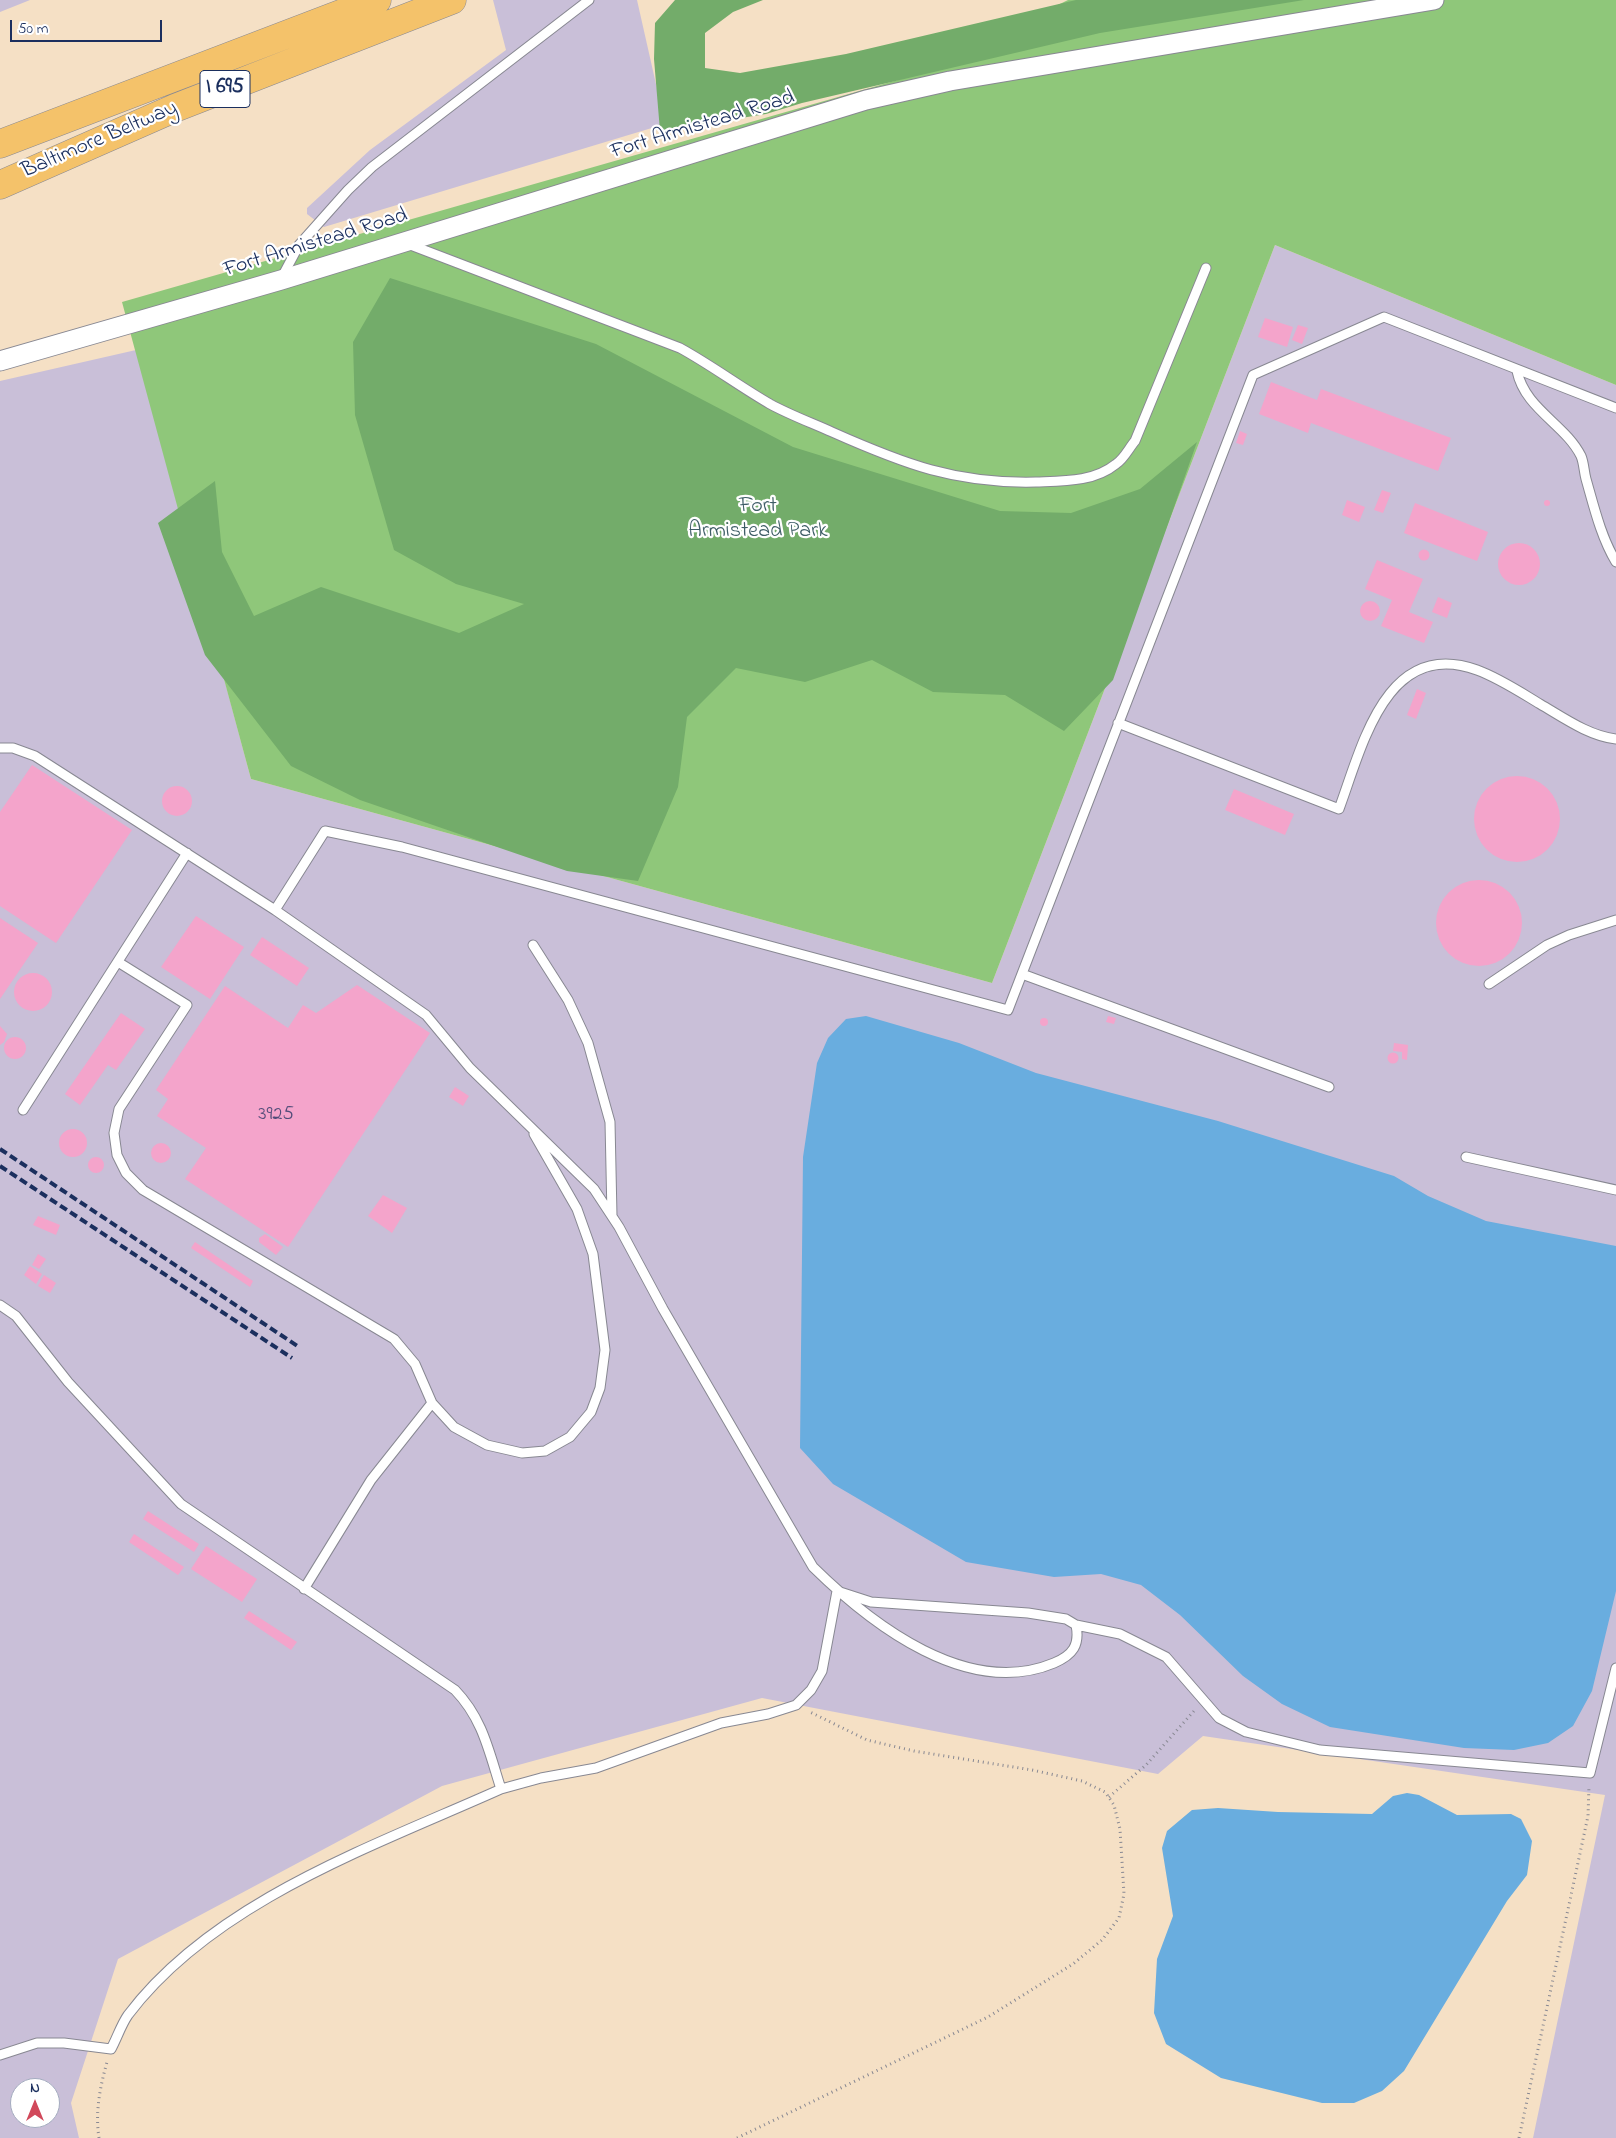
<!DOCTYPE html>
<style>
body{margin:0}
#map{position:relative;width:1616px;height:2138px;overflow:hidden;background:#f5e0c5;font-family:"Indie Flower",sans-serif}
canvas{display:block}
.north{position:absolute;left:10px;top:2078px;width:50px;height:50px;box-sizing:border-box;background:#fff;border:1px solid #a4acbf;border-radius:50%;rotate:0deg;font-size:14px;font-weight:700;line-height:20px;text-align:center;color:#1b2f5e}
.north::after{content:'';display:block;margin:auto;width:18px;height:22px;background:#d1495b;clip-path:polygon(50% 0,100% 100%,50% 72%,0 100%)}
.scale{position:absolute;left:10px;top:20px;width:152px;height:22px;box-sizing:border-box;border:2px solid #1b2f5e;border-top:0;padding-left:6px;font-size:15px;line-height:18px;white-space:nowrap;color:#1b2f5e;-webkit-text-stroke:4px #fff;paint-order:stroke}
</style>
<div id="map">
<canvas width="1616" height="2138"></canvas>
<div class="north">N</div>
<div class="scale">50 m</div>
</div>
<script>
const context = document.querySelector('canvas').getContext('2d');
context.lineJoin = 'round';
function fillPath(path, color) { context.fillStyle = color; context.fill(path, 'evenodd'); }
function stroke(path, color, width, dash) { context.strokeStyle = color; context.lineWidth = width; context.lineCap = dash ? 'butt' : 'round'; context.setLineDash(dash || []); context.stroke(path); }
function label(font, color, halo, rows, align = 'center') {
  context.font = font + ' "Indie Flower",sans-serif'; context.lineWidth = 4.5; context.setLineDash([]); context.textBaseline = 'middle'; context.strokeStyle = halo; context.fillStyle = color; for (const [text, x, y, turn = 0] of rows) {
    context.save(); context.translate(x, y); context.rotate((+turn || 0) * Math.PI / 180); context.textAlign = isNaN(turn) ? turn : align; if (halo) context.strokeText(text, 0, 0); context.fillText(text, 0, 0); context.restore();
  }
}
fillPath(new Path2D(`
 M0,0H30L0,12Z
 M493,0H637L665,124L324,227L307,214V208L370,150L506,50Z
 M1275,245L1616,385V2138H1533L1605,1795L1203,1736L1158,1774L762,1698L442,1786L118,1959L71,2103L79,2138H0V381L136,350L251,779L992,983ZM20,2088H50V2118H20Z`), '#c9bfd8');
fillPath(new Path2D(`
 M1068,0H1616V385L1275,245L992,983L251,779L122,302L915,75Z`), '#8fc77a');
fillPath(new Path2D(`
 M675,0H763L733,12L705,33V68L740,73L846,54L1076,0H1304L1100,33L802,103L766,114L660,131L654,59L655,23Z
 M390,278L596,344L793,447L1000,511L1071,513L1140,489L1197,442L1113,680L1064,731L1005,695L933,692L872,660L805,682L736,668L687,717L678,787L638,881L567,871L360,800L291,766L205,655L158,523L215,481L222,552L254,616L321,587L459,633L524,604L456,584L394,550L355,415L353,342Z`), '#73ac6a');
fillPath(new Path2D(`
 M866,1016L959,1043L1036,1073L1218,1121L1394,1176L1428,1196L1486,1221L1616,1246V1591L1592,1691L1573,1726L1548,1743L1514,1750L1464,1748L1330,1727L1282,1704L1243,1676L1180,1615L1141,1585L1101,1574L1054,1577L966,1562L833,1484L800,1448L803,1157L817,1063L828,1038L846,1019Z
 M1407,1793L1419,1795L1457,1815L1511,1814L1521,1819L1532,1841L1527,1875L1507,1901L1404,2071L1382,2091L1354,2103H1322L1221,2078L1166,2044L1154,2013L1157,1959L1173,1916L1162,1848L1167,1831L1192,1810L1218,1808L1278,1812L1372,1814L1393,1796Z`), '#69addf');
fillPath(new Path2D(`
 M1265,318L1293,327L1287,347L1258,337Z
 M1298,325L1308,328L1302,344L1292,340Z
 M1271,382L1317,400L1321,389L1451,438L1438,471L1311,423L1308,433L1259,414Z
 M1240,431L1247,434L1243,445L1236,443Z
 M1382,490L1391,493L1383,513L1374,510Z
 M1544 503a3 3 0 1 1 6 0a3 3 0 1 1-6 0Z
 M1347,500L1365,507L1359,522L1342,515Z
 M1415,503L1488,532L1477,561L1404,533Z
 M1498 564a21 21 0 1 1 42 0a21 21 0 1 1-42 0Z
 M1418.5 555a5.5 5.5 0 1 1 11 0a5.5 5.5 0 1 1-11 0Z
 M1377,560L1423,579L1409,612L1433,622L1424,643L1381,626L1392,600L1365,589Z
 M1438,597L1452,603L1447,618L1432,612Z
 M1360 611a10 10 0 1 1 20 0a10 10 0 1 1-20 0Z
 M1417,689L1426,693L1416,719L1407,715Z
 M32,765L132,830L56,943L0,906V812Z
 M1474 819a43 43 0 1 1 86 0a43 43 0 1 1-86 0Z
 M162 801a15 15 0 1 1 30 0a15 15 0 1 1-30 0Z
 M1234,789L1294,814L1285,835L1225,810Z
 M1436 923a43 43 0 1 1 86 0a43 43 0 1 1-86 0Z
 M196,916L244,947L210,999L161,967Z
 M0,918L38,943L0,999Z
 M262,937L309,968L297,986L250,955Z
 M14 992a19 19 0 1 1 38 0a19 19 0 1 1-38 0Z
 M357,985L430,1033L288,1247L185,1179L206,1148L157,1116L168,1099L156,1090L225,986L288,1028L303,1005L316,1013Z
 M121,1013L145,1029L116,1070L108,1065L80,1105L65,1094Z
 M1108,1016L1116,1018L1114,1024L1106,1022Z
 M1040 1022a4 4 0 1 1 8 0a4 4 0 1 1-8 0Z
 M0,1026L7,1034L4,1042L0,1045Z
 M4 1048a11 11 0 1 1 22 0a11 11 0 1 1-22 0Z
 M1394,1043L1408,1045L1407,1060L1402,1059V1052L1393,1051Z
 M1387.5 1058a5.5 5.5 0 1 1 11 0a5.5 5.5 0 1 1-11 0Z
 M455,1087L469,1096L463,1106L449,1097Z
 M59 1143a14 14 0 1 1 28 0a14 14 0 1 1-28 0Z
 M151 1153a10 10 0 1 1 20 0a10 10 0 1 1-20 0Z
 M88 1165a8 8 0 1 1 16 0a8 8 0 1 1-16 0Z
 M383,1195L407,1208L392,1233L368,1216Z
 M38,1216L60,1225L56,1235L33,1225Z
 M265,1234L283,1247L276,1255L259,1242V1238Z
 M195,1242L253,1281L250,1287L191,1248Z
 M38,1254L46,1259L39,1269L32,1265Z
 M30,1266L42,1274L36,1284L24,1275Z
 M44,1275L56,1283L50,1293L38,1286Z
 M148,1511L199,1544L194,1552L143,1519Z
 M134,1534L184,1567L178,1575L129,1542Z
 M206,1546L257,1579L242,1602L191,1569Z
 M249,1611L297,1642L291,1650L244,1618Z`), '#f4a4cb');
const service = new Path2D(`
 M408,244L680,348C711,365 739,386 770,404C790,415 812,423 832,432C904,464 956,484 1036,482C1064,481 1094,482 1116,464C1124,459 1129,448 1135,441L1206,268
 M282,277L299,245L348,190L372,167L589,0
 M1517,371C1525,409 1565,424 1581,456C1584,463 1584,472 1586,479C1594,507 1601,537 1616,562
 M1118,723L1339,809C1362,747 1386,637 1477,670C1499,678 1520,692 1540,704C1564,718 1589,736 1616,739
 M0,748H13L35,756L275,910
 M533,945L568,1000L588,1043L610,1122L612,1216
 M118,962L187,1005L119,1109L114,1133L117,1155L126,1173L143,1190L394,1339L415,1364L432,1403L454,1427L487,1445L522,1453L545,1451L570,1437L591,1412L600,1388L605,1350L593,1254L577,1209L534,1134
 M1022,974L1329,1087
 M1489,984L1547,945L1569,935L1616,920
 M23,1110L187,853
 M1466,1157L1616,1190
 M0,1305L16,1316L68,1382L181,1504L455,1690C483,1719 489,1752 501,1789L541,1778L596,1768L721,1723L768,1714L796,1705L811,1690L822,1671L837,1591
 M304,1589L371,1480L432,1403
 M837,1591L871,1602L1028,1613L1066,1619L1076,1625C1080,1645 1073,1655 1054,1663C968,1699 872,1625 813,1567L663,1309L619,1227L594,1189L470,1068L426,1015L275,910L325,831L402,847L1008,1010L1253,375L1384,317L1616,408
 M1076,1625L1120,1634L1166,1657L1219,1718L1246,1732L1320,1750L1590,1773L1616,1668
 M0,2055L37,2043H64L111,2049C117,2038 121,2025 128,2015C214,1901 374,1846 501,1789`);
const minor = new Path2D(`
 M0,361L281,280L866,100L950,81L1434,0`);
const motorway = new Path2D(`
 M0,144L377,0
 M0,185L175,108L452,0`);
stroke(service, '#888892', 11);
stroke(minor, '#888892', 21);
stroke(motorway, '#888892', 29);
stroke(new Path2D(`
 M1109,1797L1146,1765L1194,1711
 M99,2138C95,2112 100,2087 107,2062
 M737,2138L988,2017L1073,1964L1102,1940L1119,1918L1124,1894L1120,1829L1114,1805L1105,1792L1082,1781L1032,1770L914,1751L867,1740L810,1712
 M1519,2138L1588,1816L1589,1786`), '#888892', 3, [1, 4]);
stroke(service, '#fff', 9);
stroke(minor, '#fff', 19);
stroke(motorway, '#f4c26a', 28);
stroke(new Path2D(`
 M0,1149L299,1347
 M0,1166L292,1358`), '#1b2f5e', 4, [8, 4]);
label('20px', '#514c79', null, [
 ["3925",276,1116]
]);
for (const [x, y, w] of [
 [225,89,50]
]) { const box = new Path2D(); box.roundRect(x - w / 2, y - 18.5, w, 37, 4); context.fillStyle = '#fff'; context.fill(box); stroke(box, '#1b2f5e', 1); }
label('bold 21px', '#1b2f5e', null, [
 ["I 695",225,89]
]);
label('22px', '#1b2f5e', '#fff', [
 ["Fort Armistead Road",703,126,-17],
 ["Baltimore Beltway",100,141,-23],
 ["Fort Armistead Road",316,244,-17]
]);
label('22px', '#3e5d66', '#fff', [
 ["Fort",758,507],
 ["Armistead Park",758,532]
]);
</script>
